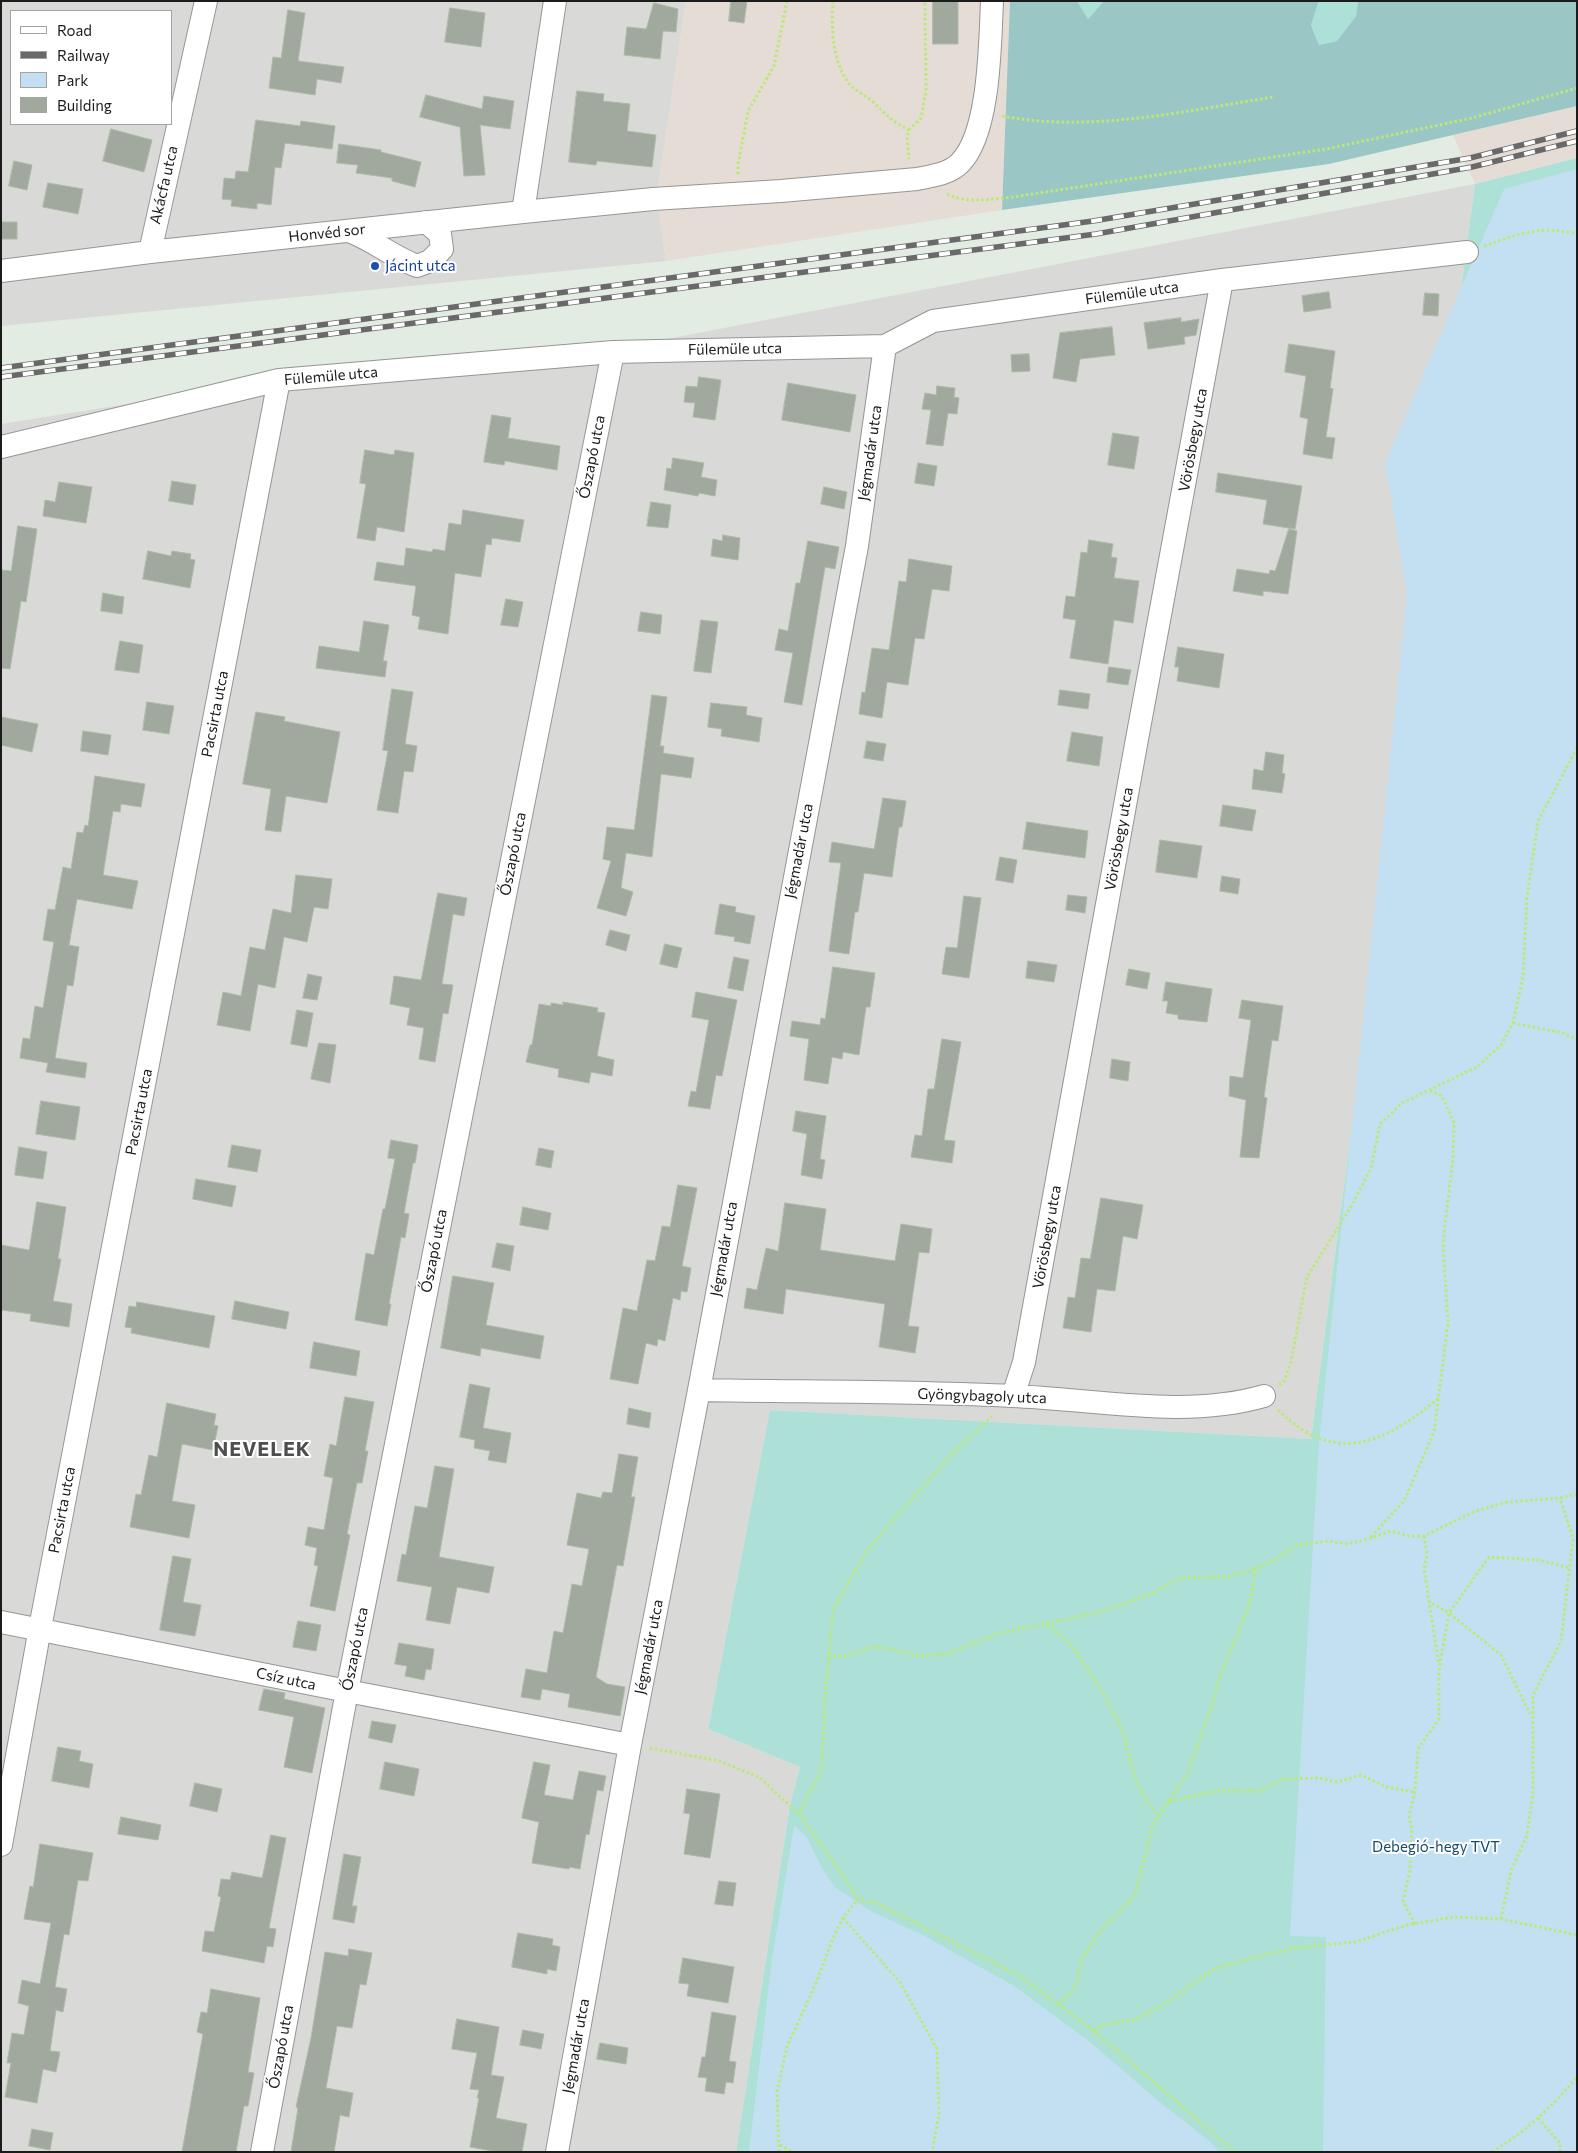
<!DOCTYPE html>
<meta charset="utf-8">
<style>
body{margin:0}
#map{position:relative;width:1578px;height:2153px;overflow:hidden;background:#e2ece2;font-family:Commissioner,sans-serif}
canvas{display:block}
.frame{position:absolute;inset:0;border:2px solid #1b1b1b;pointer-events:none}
.legend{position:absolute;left:10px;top:10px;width:162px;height:115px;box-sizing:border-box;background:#fff;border:1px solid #a4a4a4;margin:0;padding:6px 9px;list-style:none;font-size:15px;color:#1b1b1b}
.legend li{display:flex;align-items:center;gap:10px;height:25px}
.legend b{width:25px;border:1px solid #a4a4a4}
</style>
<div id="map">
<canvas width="1578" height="2153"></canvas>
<div class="frame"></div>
<ul class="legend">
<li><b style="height:6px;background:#fff"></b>Road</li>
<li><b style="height:6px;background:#696969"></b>Railway</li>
<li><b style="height:14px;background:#c3e0f2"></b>Park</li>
<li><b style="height:14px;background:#a1a99e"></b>Building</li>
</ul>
</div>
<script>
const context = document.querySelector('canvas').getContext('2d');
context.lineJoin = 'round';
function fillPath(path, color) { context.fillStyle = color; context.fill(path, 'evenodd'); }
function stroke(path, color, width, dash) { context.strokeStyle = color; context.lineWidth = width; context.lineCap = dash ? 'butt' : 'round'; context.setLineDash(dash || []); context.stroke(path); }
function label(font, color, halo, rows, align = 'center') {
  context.font = font + ' Commissioner,sans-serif'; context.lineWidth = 4; context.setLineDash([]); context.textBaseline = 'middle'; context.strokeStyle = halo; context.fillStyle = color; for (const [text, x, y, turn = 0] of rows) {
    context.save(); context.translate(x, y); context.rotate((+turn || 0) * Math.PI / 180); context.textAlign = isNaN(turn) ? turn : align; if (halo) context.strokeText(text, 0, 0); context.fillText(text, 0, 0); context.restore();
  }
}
fillPath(new Path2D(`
 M1,1H686L657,195L666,261L1,326ZM11,11H171V124H11Z
 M1475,184L1311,1439L770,1410L708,1729L800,1767L790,1805L736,2152H1V424L279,380L620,348Z`), '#d9d9d8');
fillPath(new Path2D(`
 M686,1H1010L1002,210L666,261L657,195Z
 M1577,106V158L1475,184L1453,135Z`), '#e4dcd5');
fillPath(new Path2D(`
 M1077,1H1104L1088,19Z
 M1319,1H1358L1356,16L1337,41L1319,45L1311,25Z
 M1577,158V2152H736L790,1805L800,1767L708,1729L770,1410L1311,1439L1475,184Z`), '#ade1d7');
fillPath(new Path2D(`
 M1010,1H1077L1088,19L1104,1H1319L1311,25L1319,45L1337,41L1356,16L1358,1H1577V106L1329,164L1002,210Z`), '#9bc6c6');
fillPath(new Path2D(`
 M1577,169V2152H1323L1326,1937L1290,1936L1319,1443L1407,594L1385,463L1504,189Z
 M794,1826L806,1836L823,1870L835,1887L872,1912L921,1934L1014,1986L1090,2042L1156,2099L1209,2141L1219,2152H749L772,1960Z`), '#c3e0f2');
const building = new Path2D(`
 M731,1H747L744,23L729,21Z
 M933,1H958V44H933Z
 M654,3L678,9L676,32L663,31L660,59L624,55L627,27L646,29Z
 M450,8L485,13L481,47L445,42Z
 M288,10L305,13L298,61L344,67L341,83L317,79L315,95L269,88L273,57L281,58Z
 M577,91L604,94L603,101L630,104L627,131L656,135L652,167L597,161L596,165L569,162Z
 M426,95L482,109L484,96L514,101L510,129L480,125L485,175L464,176L460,127L420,117Z
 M256,120L300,126L301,121L335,126L332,149L285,143L281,168L275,167L271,205L257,203V209L231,206L232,200L222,199L224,178L235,179L236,171L248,172Z
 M111,129L152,140L144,172L103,161Z
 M339,144L381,150V152L421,162L415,187L392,181V178L356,173L358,165L337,163Z
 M14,161L32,165L27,190L9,186Z
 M48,183L83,189L78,214L43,207Z
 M1,222H17V239H1Z
 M1329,292L1331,308L1304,312L1302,296Z
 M1425,293L1439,294L1438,316L1423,315Z
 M1181,318V322L1199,319L1196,335L1184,337L1185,344L1148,349L1144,323Z
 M1112,327L1115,355L1080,359L1076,382L1053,378L1060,333Z
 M1289,344L1335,351L1330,388L1333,389L1326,437L1335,438L1332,459L1303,454L1308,419L1300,417L1306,376L1285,372Z
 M1029,354L1030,371L1012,372L1011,355Z
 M699,377L721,380L715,420L693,417L695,403L684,402L686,386L697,387Z
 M788,383L856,395L850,432L782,420Z
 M937,386L955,388L954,397L959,398L957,414L948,413L943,446L926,444L931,410L922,409L925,393L936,395Z
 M492,415L511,418L508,438L560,446L557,470L505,461L504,465L484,462Z
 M1113,433L1139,437L1134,469L1108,465Z
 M365,450L394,455L395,450L414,453L404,532L377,527L375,541L357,538L366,484L360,483Z
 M673,458L704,463L701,477L717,480L715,496L699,493L698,496L664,490L667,468L671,469Z
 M918,463L937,466L934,486L915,483Z
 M1218,473L1302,486L1295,529L1263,524L1267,500L1216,492Z
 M172,481L196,485L193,505L169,501Z
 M59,482L92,487L86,523L43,516L45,500L55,502Z
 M824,487L847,492L844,509L821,504Z
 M651,502L671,505L668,528L647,526Z
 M463,510L524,520L520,542L492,538L491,545L486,544L481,577L455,573L448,634L418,629L420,617L412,615L416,586L374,580L377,562L404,566L406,548L432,552L433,549L445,551L449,523L461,525Z
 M18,526L37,529L26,602L21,601L10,669L1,668V570L11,571Z
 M1289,529L1297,531L1288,594L1263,591V596L1233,591L1237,569L1269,574L1270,570L1275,571Z
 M723,535L740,538L738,560L711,556L713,539L722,541Z
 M1089,540L1113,544L1111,557L1117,558L1114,578L1139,581L1133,623L1114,620L1108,664L1070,658L1076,620L1063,618L1066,596L1075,597L1081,552L1087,553Z
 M808,541L839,547L835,569L825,567L802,705L784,702L793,653L775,650L779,629L788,631L796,583H800Z
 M148,551L171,556L172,551L191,554L190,559L195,560L190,588L143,579Z
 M909,559L952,566L949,591L932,589L924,639L915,638L908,685L887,682L882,718L859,714L862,692L865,693L872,648L889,650L899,581L906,582Z
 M103,593L124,597L122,614L101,611Z
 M506,599L523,602L518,627L501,625Z
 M641,612L662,615L660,634L638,631Z
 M701,620L718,622L711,673L694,671Z
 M364,621L389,625L383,661H387L385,677L316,668L319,646L359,652Z
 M120,641L143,645L139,673L115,670Z
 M1178,647L1224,654L1219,688L1177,681L1179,667H1175Z
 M1109,667L1131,670L1128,685L1107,682Z
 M392,689L413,692L405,744L417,746L413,772L404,771L398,813L377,810L388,751L383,750Z
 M1060,690L1090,694L1088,709L1058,705Z
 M652,695L667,697L660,746H664L663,753L694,758L691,778L661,774L652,857L626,853L621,888L633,892L626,916L597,908L611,861L603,859L607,827L634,830Z
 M147,702L174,706L169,734L143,730Z
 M711,703L747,707L746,715L762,718L759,742L721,736L722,729L708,727Z
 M256,712L285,717L284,721L340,732L327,803L286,796L281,832L265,830L271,789L243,784Z
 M1,717L38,724L32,752L1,745Z
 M83,731L111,735L108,755L81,751Z
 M1072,732L1103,737L1099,766L1067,761Z
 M867,741L886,744L883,761L864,758Z
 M1266,752L1284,755L1282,773L1285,774L1282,793L1252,789L1254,769L1263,771Z
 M95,776L145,784L141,807L121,804L120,812L113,811L103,875L138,881L132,909L77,899L69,945L79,947L73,986L67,985L55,1058L87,1063L85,1078L46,1072L48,1063L20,1058L23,1038L30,1039L35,1006L43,1008L54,942L43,940L48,909L55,910L63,867L71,869L77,832L83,833L85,825L88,826Z
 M883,798L906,801L902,827H899L892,877L864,873L858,912H855L849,954L829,951L841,863L829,862L832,842L874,849Z
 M1223,805L1256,810L1252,831L1220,826Z
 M1027,822L1088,831L1085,858L1023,849Z
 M1160,840L1202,846L1197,878L1156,872Z
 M1000,857L1017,860L1013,883L996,880Z
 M296,875L332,879L328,909L314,907L307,942L284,937L275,988L258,984L250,1031L217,1025L223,992L241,996L250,947L265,950L273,909L291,913Z
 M1222,876L1240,879L1238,894L1220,891Z
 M438,893L467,898L464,916L453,914L442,984L453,985L448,1014L443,1013L435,1062L419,1059L424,1028L407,1025L410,1008L390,1004L394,976L421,980Z
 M1068,895L1087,897L1085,913L1066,910Z
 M964,896L981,898L969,978L942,974L946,947L957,948Z
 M720,904L736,907L735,912L755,916L750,944L734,941L735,937L715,934Z
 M610,930L630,935L626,951L606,945Z
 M665,944L682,948L677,968L660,964Z
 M734,957L749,960L743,991L728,988Z
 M1028,961L1057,965L1054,982L1026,978Z
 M833,967L875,973L870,1007H866L859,1055L843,1052L842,1059L832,1057L828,1084L804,1080L809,1039L790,1036L792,1021L820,1025L821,1018L825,1019Z
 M1129,969L1150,973L1147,989L1126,985Z
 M308,974L322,977L317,1000L303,998Z
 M1166,982L1212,989L1207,1022L1178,1019V1015L1166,1013L1168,1001H1163Z
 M696,992L737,1000L722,1076L716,1075L710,1109L688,1106L691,1091L696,1092L709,1020L692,1017Z
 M1242,1000L1283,1006L1278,1041L1272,1040L1264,1097L1267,1098L1259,1158L1240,1157L1246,1100L1229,1096L1230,1076L1243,1078L1251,1020L1239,1018Z
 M563,1002L598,1008L597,1012L605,1013L597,1056L614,1060L612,1076L591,1072L589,1083L558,1077L559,1069L526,1062L530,1045H532L539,1004L551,1006V1003L563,1005Z
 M297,1010L313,1013L307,1047L291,1044Z
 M942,1039L961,1042L944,1140L955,1141L952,1163L911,1157L915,1135L922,1136L928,1089H934Z
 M319,1043L336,1045L330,1083L311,1079Z
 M1112,1059L1130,1062L1128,1081L1110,1078Z
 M41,1101L80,1107L75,1140L36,1134Z
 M796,1111L826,1116L820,1159L825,1160L822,1179L801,1175L807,1134L793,1131Z
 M391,1140L418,1145L415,1163H413L404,1213L409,1214L405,1238L401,1237L389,1304H391L387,1326L355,1320L366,1253L374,1255L383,1209H385L395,1159L388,1158Z
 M232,1145L261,1150L257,1172L228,1167Z
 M19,1147L47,1152L43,1179L15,1175Z
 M539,1148L554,1151L551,1168L536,1165Z
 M196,1179L236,1186L232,1207L193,1199Z
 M678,1185L697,1188L682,1266L691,1268L687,1292L681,1291L680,1300L673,1298L665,1341L658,1339L657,1346L646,1343L638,1384L610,1379L623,1308L637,1311L647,1260L655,1261L662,1226L670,1227Z
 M1101,1198L1143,1205L1137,1239L1123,1236L1115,1291L1097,1289L1091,1332L1063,1328L1068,1297L1075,1298L1081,1258L1090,1259Z
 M37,1202L66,1207L58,1259H61L53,1301L72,1304L69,1327L30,1321L31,1314L1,1310V1245L29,1250Z
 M785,1203L826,1209L820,1250L895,1261L901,1224L932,1229L929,1253L919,1252L908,1326L919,1327L915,1353L879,1347L885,1304L786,1289L783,1314L744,1308L747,1288L757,1290L766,1248L778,1251Z
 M523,1207L551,1213L548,1230L520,1225Z
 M497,1243L514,1246L510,1271L492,1267Z
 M453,1276L494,1283L486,1325L544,1336L540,1359L481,1348L480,1356L441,1348Z
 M235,1301L289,1312L286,1329L232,1319Z
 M137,1302L215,1316L209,1348L131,1333L132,1328L125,1327L129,1306L136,1307Z
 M314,1342L360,1351L356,1376L310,1368Z
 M470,1384L490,1388L483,1428L511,1433L506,1463L488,1460L490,1451L474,1448L475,1440L460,1437Z
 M345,1397L374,1402L365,1451H368L362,1483H357L347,1534L350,1535L335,1611L310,1606L318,1566L314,1565L317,1548L305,1545L308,1527L324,1530L333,1478L324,1476L330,1444L336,1446Z
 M167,1403L216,1414L214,1425L218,1426L213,1450L182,1444L172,1501L195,1505L189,1538L130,1527L136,1494L141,1495L149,1455L157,1457Z
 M629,1408L651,1413L649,1428L627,1424Z
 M619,1454L638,1457L631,1497H635L623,1566L617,1565L596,1677L607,1684L625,1687L620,1716L568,1707L570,1694L542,1689L540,1700L521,1697L526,1669L547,1673L554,1631L563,1633L572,1584L582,1586L589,1549L567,1545L577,1493L601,1498L603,1492L612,1493Z
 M435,1466L454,1469L439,1557L494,1567L489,1593L457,1587L450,1624L426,1620L432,1587L397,1581L402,1554L406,1555L415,1506L427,1508Z
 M173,1556L191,1559L183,1602L201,1605L195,1636L160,1630Z
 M298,1621L321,1625L316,1651L293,1647Z
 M399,1643L434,1649L431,1670L426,1669L424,1680L405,1676L407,1666L395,1664Z
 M264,1689L285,1693L284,1699L325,1708L312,1773L284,1767L294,1717L259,1710Z
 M372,1721L396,1725L392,1743L369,1738Z
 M58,1747L81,1751L79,1761L93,1764L89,1788L52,1781Z
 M385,1762L419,1769L414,1796L380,1789Z
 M534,1762L550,1765L544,1795L573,1800L579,1771L606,1776L603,1791L597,1790L589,1835L586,1834L580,1869L569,1867V1869L532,1863L539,1822L522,1818Z
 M195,1783L222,1789L217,1812L190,1806Z
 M687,1789L720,1794L710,1858L684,1854L690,1814L684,1813Z
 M121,1817L161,1825L158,1840L118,1834Z
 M271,1835L286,1838L269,1928L276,1929L273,1947L267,1946L264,1963L202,1951L205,1931L214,1932L221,1897L218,1896L221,1879L230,1880L232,1872L262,1878Z
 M40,1844L93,1853L88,1881L78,1880L69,1935L64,1934L55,1987L67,1989L63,2012L56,2010L50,2051L60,2052L56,2072L43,2069L37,2103L5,2097L11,2063H7L12,2033L24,2035L29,2006L18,2003L22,1980L40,1984L51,1923L24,1919L30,1886L33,1887Z
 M344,1854L361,1857L352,1906H357L354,1923L333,1919Z
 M719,1881L736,1883L733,1906L715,1904Z
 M518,1933L553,1939L552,1945L560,1947L556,1971L547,1969V1974L512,1967Z
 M349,1949L372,1953L366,1985L360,1984L352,2028L337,2026L326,2088L353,2093L349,2117L340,2115L334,2152H291L298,2108L296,2107L311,2038L325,1952L348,1956Z
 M683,1958L734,1967L728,2003L687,1996L689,1984L679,1983Z
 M211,1989L260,1998L248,2072L254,2073L248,2106H244L236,2152H182L203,2034L197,2032L201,2012L207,2013Z
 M712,2012L736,2016L729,2061L736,2062L733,2083L726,2082L724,2094L705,2091L707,2078L698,2077L702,2057H705Z
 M457,2019L499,2027L491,2075L504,2077L496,2118L527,2124L522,2152H498L470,2147L479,2098H477L479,2090L470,2089L477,2053L452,2049Z
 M523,2030L544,2034L541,2049L520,2045Z
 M600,2043L628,2048L626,2064L597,2059Z
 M32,2129L53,2133L50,2150L29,2146Z`);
fillPath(building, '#a1a99e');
stroke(building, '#acbba6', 1);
const minor = new Path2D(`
 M523,212L555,1
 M349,231C373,240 393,257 417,266L430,261L442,249L440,234L426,222
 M150,252L206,1
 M1,271L150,252L523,212L653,199L781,191L917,179C932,176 949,174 960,163C990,133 990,43 992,1
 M1,447L279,380L613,352L885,346L933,321L1222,280L1467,252
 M699,1390C803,1392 908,1391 1012,1396C1094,1399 1185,1419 1264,1396
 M1013,1396L1024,1362L1137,739L1222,280
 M1,1622L347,1691L630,1745
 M1,1845L40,1628L279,380
 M262,2152L347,1691L613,352
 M557,2152L630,1745L699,1390L857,546L885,346`);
stroke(minor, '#959595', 24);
stroke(new Path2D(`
 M833,1C831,28 832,64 851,86C857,92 867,96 873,102C887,115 891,121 909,130L907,137L909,159
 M1002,116C1089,133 1186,111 1273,97
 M909,130L921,118L926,91L925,1
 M738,174V165L748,111L774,66L787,1
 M947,194C968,204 991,199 1013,197L1326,149L1472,118L1577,88
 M1484,246C1518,234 1541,225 1577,234
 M1513,1023L1563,1033L1577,1040
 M1279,1385L1284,1381L1291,1362L1307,1277L1352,1205L1371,1168L1380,1124L1402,1103L1477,1067L1501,1045L1513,1023L1523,976L1527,897L1538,821L1577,748
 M1278,1410C1336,1467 1385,1443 1439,1398
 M1424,1536L1427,1554L1424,1569L1439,1665
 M1371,1537L1404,1501L1434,1432L1448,1323L1443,1243L1453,1158L1454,1123L1442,1096L1429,1090
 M1428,1601L1449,1613L1501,1655L1530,1714
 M1047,1625L1070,1643L1105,1696L1123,1732L1136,1781L1146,1800L1159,1816
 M829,1657L850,1655L871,1647L887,1648L920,1656L946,1654L1000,1633L1096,1613L1148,1595L1179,1578L1225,1577L1247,1572L1273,1561L1297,1545L1328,1541L1347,1544L1369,1539L1391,1531L1410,1536H1424L1473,1512L1507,1502L1560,1498L1577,1494
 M650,1748L719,1761L759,1777L799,1814L843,1875L858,1899L878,1904L1020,1976L1094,2031L1235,2152
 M1169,1801L1218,1791H1259L1283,1779L1319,1778L1337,1782L1361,1775L1386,1787L1415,1792
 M799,1814L822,1767L824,1706L833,1610L867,1550L951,1455L992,1416
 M843,1918L900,1982L937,2049L939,2114L932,2152
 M1501,1919L1511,1871L1527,1835L1533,1793V1695L1561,1641L1573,1538L1560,1498
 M1415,1924L1403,1901L1410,1870V1847L1412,1831L1409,1816L1415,1792L1418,1749L1439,1719V1670L1449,1613L1489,1557L1539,1560L1570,1568
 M1058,2004L1073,1990L1077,1981L1081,1960L1101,1930L1134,1897L1153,1825L1188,1772L1210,1711L1221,1673L1249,1607L1256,1569
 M1094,2031L1103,2025L1136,2019L1163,2005L1215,1968L1294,1948L1355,1942L1407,1925L1454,1917L1501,1919L1577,1935
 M1538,2118L1560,2143V2152
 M780,2145L793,2152
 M779,2152L777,2091L787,2047L816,1983L836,1931L843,1918L858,1899
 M1492,2152C1525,2132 1552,2107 1577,2077`), '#bbe976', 3, [2.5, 2.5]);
stroke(minor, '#fff', 22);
const rail = new Path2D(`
 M1,368L1093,221L1470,158L1577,131
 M1,377L1096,234L1472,167L1577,141`);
stroke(rail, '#696969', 5.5);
stroke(rail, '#fff', 4, [11]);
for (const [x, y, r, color] of [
 [375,266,5,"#1a4fb4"]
]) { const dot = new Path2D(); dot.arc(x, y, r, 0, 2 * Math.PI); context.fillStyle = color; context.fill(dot); stroke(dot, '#fff', 2); }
label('15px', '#1b1b1b', '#fff', [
 ["Akácfa utca",164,185,-77],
 ["Honvéd sor",327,233,-6],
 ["Fülemüle utca",1132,293,-8],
 ["Fülemüle utca",735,349,-1],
 ["Fülemüle utca",331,376,-5],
 ["Vörösbegy utca",1193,440,-80],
 ["Jégmadár utca",870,453,-82],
 ["Őszapó utca",592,457,-79],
 ["Pacsirta utca",215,714,-79],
 ["Vörösbegy utca",1119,839,-80],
 ["Jégmadár utca",799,851,-79],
 ["Őszapó utca",513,854,-79],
 ["Pacsirta utca",139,1112,-79],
 ["Vörösbegy utca",1047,1237,-80],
 ["Jégmadár utca",724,1249,-80],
 ["Őszapó utca",434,1251,-79],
 ["Gyöngybagoly utca",982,1396,2],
 ["Pacsirta utca",62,1510,-79],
 ["Jégmadár utca",649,1647,-79],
 ["Őszapó utca",355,1649,-79],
 ["Csíz utca",286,1679,12],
 ["Jégmadár utca",576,2046,-80],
 ["Őszapó utca",281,2047,-80]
]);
label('15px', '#164399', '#fff', [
 ["Jácint utca",385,266]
], 'left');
label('15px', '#174b6b', '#fff', [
 ["Debegió-hegy TVT",1436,1847]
]);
context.letterSpacing = '1px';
label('bold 20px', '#4e4e4e', '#fff', [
 ["NEVELEK",262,1449]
]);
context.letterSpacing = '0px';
</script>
